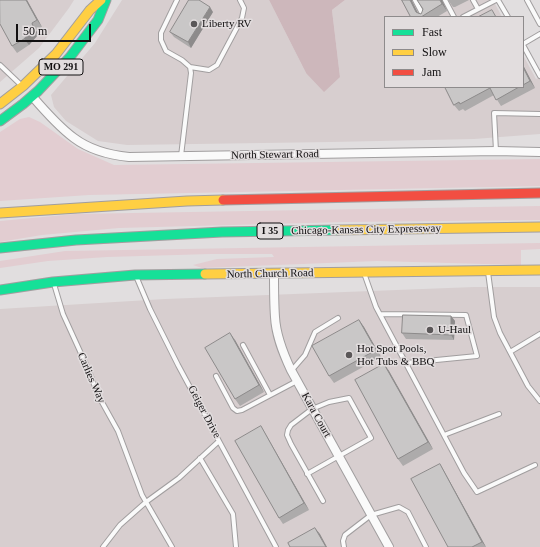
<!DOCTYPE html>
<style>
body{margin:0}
#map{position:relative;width:540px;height:547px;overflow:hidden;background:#e1dedf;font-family:Georgia,serif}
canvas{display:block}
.legend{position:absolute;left:384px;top:16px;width:140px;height:72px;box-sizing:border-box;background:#e2ddde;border:1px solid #8e8b8c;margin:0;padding:5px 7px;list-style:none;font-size:12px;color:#110f10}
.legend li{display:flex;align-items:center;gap:8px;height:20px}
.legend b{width:20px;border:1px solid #8e8b8c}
.scale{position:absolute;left:16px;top:24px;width:75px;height:18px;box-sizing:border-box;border:2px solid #110f10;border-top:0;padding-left:5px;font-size:12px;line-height:14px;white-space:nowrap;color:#110f10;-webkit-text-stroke:3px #e2ddde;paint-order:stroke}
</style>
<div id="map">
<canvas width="540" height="547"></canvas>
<ul class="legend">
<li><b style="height:5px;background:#16e098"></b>Fast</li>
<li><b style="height:5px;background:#ffcf43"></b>Slow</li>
<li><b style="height:5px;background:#f24e42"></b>Jam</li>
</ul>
<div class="scale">50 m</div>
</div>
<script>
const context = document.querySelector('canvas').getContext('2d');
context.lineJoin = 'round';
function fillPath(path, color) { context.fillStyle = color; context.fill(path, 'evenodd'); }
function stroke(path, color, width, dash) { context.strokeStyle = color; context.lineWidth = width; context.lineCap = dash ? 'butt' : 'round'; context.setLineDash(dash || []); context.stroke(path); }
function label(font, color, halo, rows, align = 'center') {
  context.font = font + ' Georgia,serif'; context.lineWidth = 3; context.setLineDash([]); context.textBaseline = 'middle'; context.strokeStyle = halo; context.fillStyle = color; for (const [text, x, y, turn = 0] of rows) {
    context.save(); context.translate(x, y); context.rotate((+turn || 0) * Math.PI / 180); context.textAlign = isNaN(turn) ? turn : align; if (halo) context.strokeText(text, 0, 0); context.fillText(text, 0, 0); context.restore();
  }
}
fillPath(new Path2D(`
 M0,0H74L69,8L39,48L0,82Z
 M122,0H269L306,73L340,77L332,10L345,0H493L502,17H385V87H523V55L536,79L540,77V134L474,139L331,142L127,145L98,141L66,121L54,107L51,95L95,43Z
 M474,287H540V547H0V309L165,299Z`), '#d7cecf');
fillPath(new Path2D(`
 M29,117L40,122L78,149L114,165L540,159V186L89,195L0,201V132L20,119Z
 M540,206V220L345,222L119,228L42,235L0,242V221L75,214Z
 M540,243V249L521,250V265L377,261L202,268L193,265L217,259L274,257L272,254H211L107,257L48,261L0,268V261L65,251Z`), '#e2cdd1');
fillPath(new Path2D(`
 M269,0H345L332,10L340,77L324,92L306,73Z`), '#cdb7bb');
const lane = new Path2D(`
 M177,0L161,33V40L166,51L182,60L190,67L191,73L181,156
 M415,0L424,17
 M445,0L454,17
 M473,0L478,9
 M498,0L508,17
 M527,0L540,24
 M463,17L496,0
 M523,44L540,34
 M523,45L540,76
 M0,65L21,85
 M190,67L209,70L217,65L242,18L244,8L240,0
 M496,151L494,113L540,114
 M488,272L494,317L500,333L528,386L540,401
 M364,273L376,307L464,473L477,492L535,465
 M136,276L150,309L178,365L276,547
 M54,284L63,314L89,371L98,395L118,431L142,495L172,547
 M380,314L466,315L477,356L406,363
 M243,345L270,395
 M510,352L540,334
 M292,370L305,355L315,332L338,318
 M216,376L233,408L237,411L242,410L297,381
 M444,435L499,414
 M200,458L233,514L236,547
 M307,474L371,438L349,398L329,402L312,409L291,425L288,430L287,435L291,444L323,501
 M103,547L120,525L146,502L179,478L219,441
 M344,547L343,541L345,535L371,515L399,507L408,512L426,547`);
const street = new Path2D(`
 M32,96C44,110 59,127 74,138C90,150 109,155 129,157L496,151L540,152
 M274,273C274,288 274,303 275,317C276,336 283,353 291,370L389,547`);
const fast = new Path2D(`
 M0,121L23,104L38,91L70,57L98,20L106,0
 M0,248L76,240L222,232L338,230
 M0,290L53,282L135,275L205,274`);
const slow = new Path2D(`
 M0,104L23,86L56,54L90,10L101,0
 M0,213L187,201L223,200
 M338,230L540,227
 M205,274L540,270`);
const jam = new Path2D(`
 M223,200L540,193`);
stroke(lane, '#a19e9f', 6);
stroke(street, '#a19e9f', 10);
stroke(fast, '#a19e9f', 11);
stroke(slow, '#a19e9f', 11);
stroke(jam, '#a19e9f', 11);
stroke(lane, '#fafafa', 4);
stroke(street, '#fafafa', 8);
stroke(fast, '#16e098', 9);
stroke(slow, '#ffcf43', 9);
stroke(jam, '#f24e42', 9);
fillPath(new Path2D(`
 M0,0H27L42,27L36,30L38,35L29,45L17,53L12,46Z
 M402,0H412V1L418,14H421L442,0L447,11L437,17H411Z
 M448,0H469L455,7H453Z
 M213,12L191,48L174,37L170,32Z
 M523,65L535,88L501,106L494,95L465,111L463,109L459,111L454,105L445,87H523Z
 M451,316L455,321L454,340L406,339L402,333Z
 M359,320L364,327L381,357L334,383L329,376Z
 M235,340L264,392L240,406L235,399Z
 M384,364L389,371L433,449L403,466L398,459Z
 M261,426L309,510L283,524L279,518Z
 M440,464L444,471L486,547H448Z`), '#adabab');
fillPath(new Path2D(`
 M26,0H27L42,27L37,20Z
 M410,0H412V1L420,17L416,12Z
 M440,0H442L447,11L442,4Z
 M210,7L213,12L191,48L188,42Z
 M32,23L36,30L38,35L29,45L24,39Z
 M523,65L535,88L530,81L523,67Z
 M451,316L455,321L454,340L451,335Z
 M359,320L364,327L381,357L376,350Z
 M230,333L235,340L264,392L259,385Z
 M384,364L389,371L433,449L428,442Z
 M261,426L309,510L304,503Z
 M440,464L444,471L486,547L482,542Z
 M315,528L320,534L327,547H326Z`), '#8d8b8b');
const building = new Path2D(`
 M0,0H26L37,20L32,23L33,28L24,39L12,46L0,24Z
 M189,0H199L210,7L188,42L170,32Z
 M402,0H410L416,12L418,13L421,14L422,12L423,9L417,0H440L442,4L421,17H411Z
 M492,10L496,17H478Z
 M523,67L530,81L523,85Z
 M445,87H519L496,100L490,88L460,104L459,102L454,105Z
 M403,315L451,316V335L402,333Z
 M359,320L376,350L329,376L312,346Z
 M230,333L259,385L235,399L205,348Z
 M384,364L428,442L398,459L355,380Z
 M261,426L304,503L279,518L235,441Z
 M440,464L482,542L472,547H448L411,479Z
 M315,528L326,547H290L288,543Z`);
fillPath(building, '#c9c7c7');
stroke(building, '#8d8b8b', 1);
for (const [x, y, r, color] of [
 [194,24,4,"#5a5758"],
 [430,330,4,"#5a5758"],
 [349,355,4,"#5a5758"]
]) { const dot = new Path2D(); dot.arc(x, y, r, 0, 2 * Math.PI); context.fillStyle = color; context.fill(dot); stroke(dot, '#e2ddde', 1.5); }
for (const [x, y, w] of [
 [61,67,44],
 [270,231,26]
]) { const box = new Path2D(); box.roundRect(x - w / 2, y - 8, w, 16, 3); context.fillStyle = '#e2ddde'; context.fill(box); stroke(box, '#110f10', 1); }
label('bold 10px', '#110f10', null, [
 ["MO 291",61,67],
 ["I 35",270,231]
]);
label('11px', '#110f10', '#e2ddde', [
 ["Liberty RV",202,24],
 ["U-Haul",438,330],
 ["Hot Spot Pools,",357,349],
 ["Hot Tubs & BBQ",357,362]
], 'left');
label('11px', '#110f10', '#e2ddde', [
 ["North Stewart Road",275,155,-1],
 ["Chicago-Kansas City Expressway",366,230,-1],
 ["North Church Road",270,274,-1],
 ["Carlies Way",91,378,66],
 ["Geiger Drive",204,412,62],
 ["Kara Court",316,415,61]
]);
</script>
